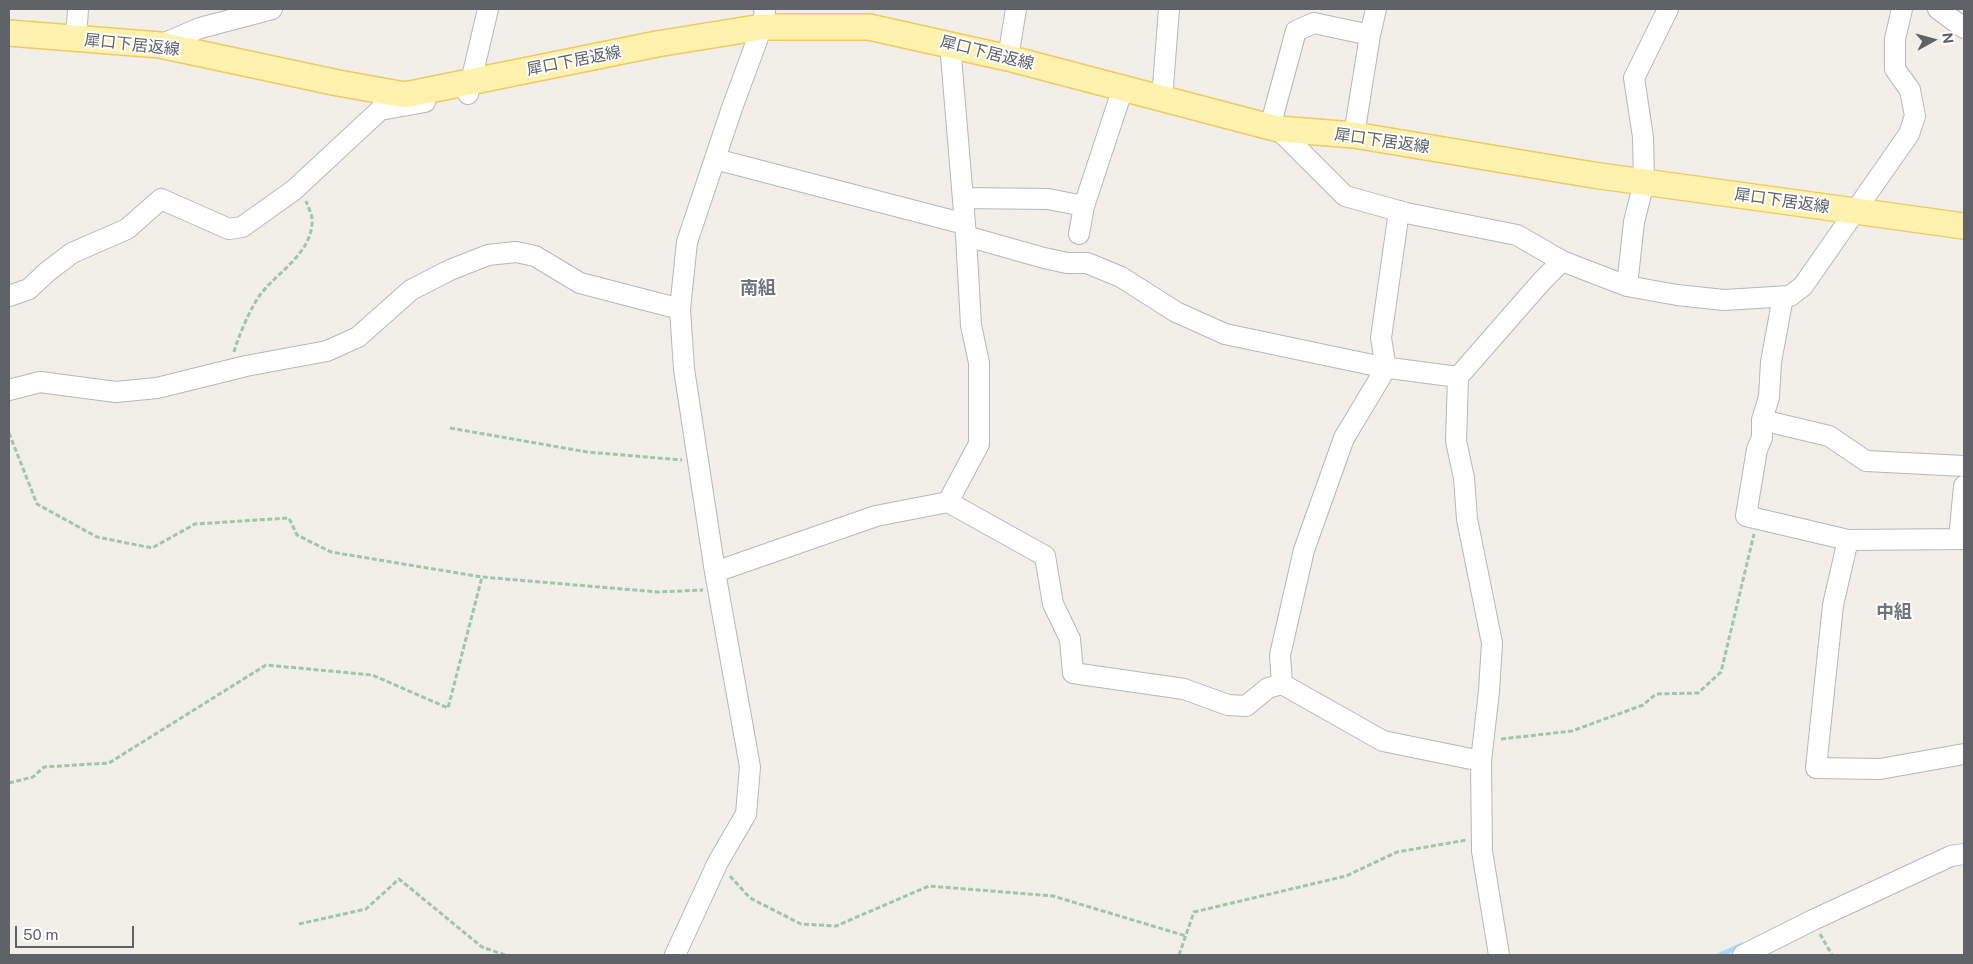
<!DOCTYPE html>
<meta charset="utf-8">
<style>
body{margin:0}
#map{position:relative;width:1973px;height:964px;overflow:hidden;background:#f1efe8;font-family:"Public Sans",sans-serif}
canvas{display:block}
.frame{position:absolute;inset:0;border:10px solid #5f6368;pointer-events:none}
.north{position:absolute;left:1908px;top:15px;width:50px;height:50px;-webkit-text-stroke:4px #fff;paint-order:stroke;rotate:83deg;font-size:14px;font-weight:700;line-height:20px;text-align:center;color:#5f6368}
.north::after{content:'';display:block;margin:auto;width:18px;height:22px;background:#5f6368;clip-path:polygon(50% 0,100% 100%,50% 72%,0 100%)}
.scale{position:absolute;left:15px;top:926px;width:119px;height:22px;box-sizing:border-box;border:2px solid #5f6368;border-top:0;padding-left:6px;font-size:15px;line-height:18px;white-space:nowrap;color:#5f6368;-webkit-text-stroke:4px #fff;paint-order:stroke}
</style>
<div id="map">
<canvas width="1973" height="964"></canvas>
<div class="frame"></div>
<div class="north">N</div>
<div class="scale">50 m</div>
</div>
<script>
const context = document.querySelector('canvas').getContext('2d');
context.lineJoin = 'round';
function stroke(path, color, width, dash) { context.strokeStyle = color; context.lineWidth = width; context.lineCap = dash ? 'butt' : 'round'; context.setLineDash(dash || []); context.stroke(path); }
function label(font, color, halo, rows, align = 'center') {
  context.font = font + ' "Public Sans","Noto Sans JP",sans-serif'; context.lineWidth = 4; context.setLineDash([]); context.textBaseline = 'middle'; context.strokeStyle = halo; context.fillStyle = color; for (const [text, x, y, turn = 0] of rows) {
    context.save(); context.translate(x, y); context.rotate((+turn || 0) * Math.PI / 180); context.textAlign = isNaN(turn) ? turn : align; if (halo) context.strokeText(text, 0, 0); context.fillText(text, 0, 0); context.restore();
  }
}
stroke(new Path2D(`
 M1720,955L1742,945`), '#aadaff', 5);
const minor = new Path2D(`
 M1938,9L1964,28
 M76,38L78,9
 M950,44L966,236L1044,258L1067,263H1087L1121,277L1176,312L1225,334L1382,367L1458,377
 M160,45L200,28L272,9
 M1008,58L1016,9
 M468,94L488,9
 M1162,99L1169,9
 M1270,127L1296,31L1314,23L1370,35
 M1278,129L1345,196L1406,213L1517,235L1562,261L1627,286L1677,295L1724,300L1790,296L1803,286L1909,134L1915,116L1910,90L1895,69V39L1902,9
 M1354,135L1370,35L1376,9
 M715,159L965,224
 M963,198L1048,199L1084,206
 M1079,234L1084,206L1123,88
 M966,236L971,325L979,363V444L948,502L1045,556L1053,604L1070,639L1073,673L1184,689L1228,705L1246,706L1268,688L1282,684L1383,741L1481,761
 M1627,286L1634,222L1644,182L1643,137L1634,78L1668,9
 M9,296L29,289L47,272L72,253L127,229L161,199L229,229L242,227L294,190L380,110L425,102
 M1783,297L1771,362L1769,397L1762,420V438L1757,449L1746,516L1848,540L1964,539
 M9,390L40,382L116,392L157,388L246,366L327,351L358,337L411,290L450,270L488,255L516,252L535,256L580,283L680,309
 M1762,420L1829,436L1866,461L1964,466
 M1959,539L1964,486
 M1848,540L1833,605L1816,768L1880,769L1964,754
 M715,572L876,516L948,502
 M1282,684L1280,655L1304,550L1344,438L1386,368L1381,338L1399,211
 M675,955L718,862L746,814L750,767L715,572L684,369L680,309L687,242L732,108L762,27L765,11L764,9
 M1499,955L1482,851L1481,761L1489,691L1492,643L1467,519L1464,478L1456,441L1458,377L1542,281L1562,261
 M1743,955L1813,920L1951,856L1964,854`);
const major = new Path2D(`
 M9,33L160,45L338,83L405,95L657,44L762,27H869L1008,58L1278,129L1354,135L1593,175L1964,226`);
stroke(minor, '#b5b8bc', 22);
stroke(major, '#f2c960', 28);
stroke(new Path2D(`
 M234,352C238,337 251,307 260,295C277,272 313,253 312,220C312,214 308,207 306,201
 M450,428L587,452L682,460
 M9,433L37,504L97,537L152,548L195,524L289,518L297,535L331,552L482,577L658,592L703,590
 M1501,739L1572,731L1643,705L1656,694L1698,693L1721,672L1754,534
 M9,783L33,777L44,767L109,763L266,665L372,675L448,708L482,577
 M730,876L750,898L801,924L836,926L929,886L1053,896L1186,936
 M299,924L366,909L399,879L482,947L505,955
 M1820,934L1832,955
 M1179,955L1194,912L1346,876L1397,852L1467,840`), '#9cc7a9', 3, [5, 2.5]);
stroke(minor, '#fff', 20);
stroke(major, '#fff2af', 25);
label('16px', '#5f6368', '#fff', [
 ["犀口下居返線",132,45,6],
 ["犀口下居返線",987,53,14],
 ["犀口下居返線",574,61,-11],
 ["犀口下居返線",1382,141,8],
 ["犀口下居返線",1782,201,8]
]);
label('bold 18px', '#70757a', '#fff', [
 ["南組",758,288],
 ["中組",1894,612]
]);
</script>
